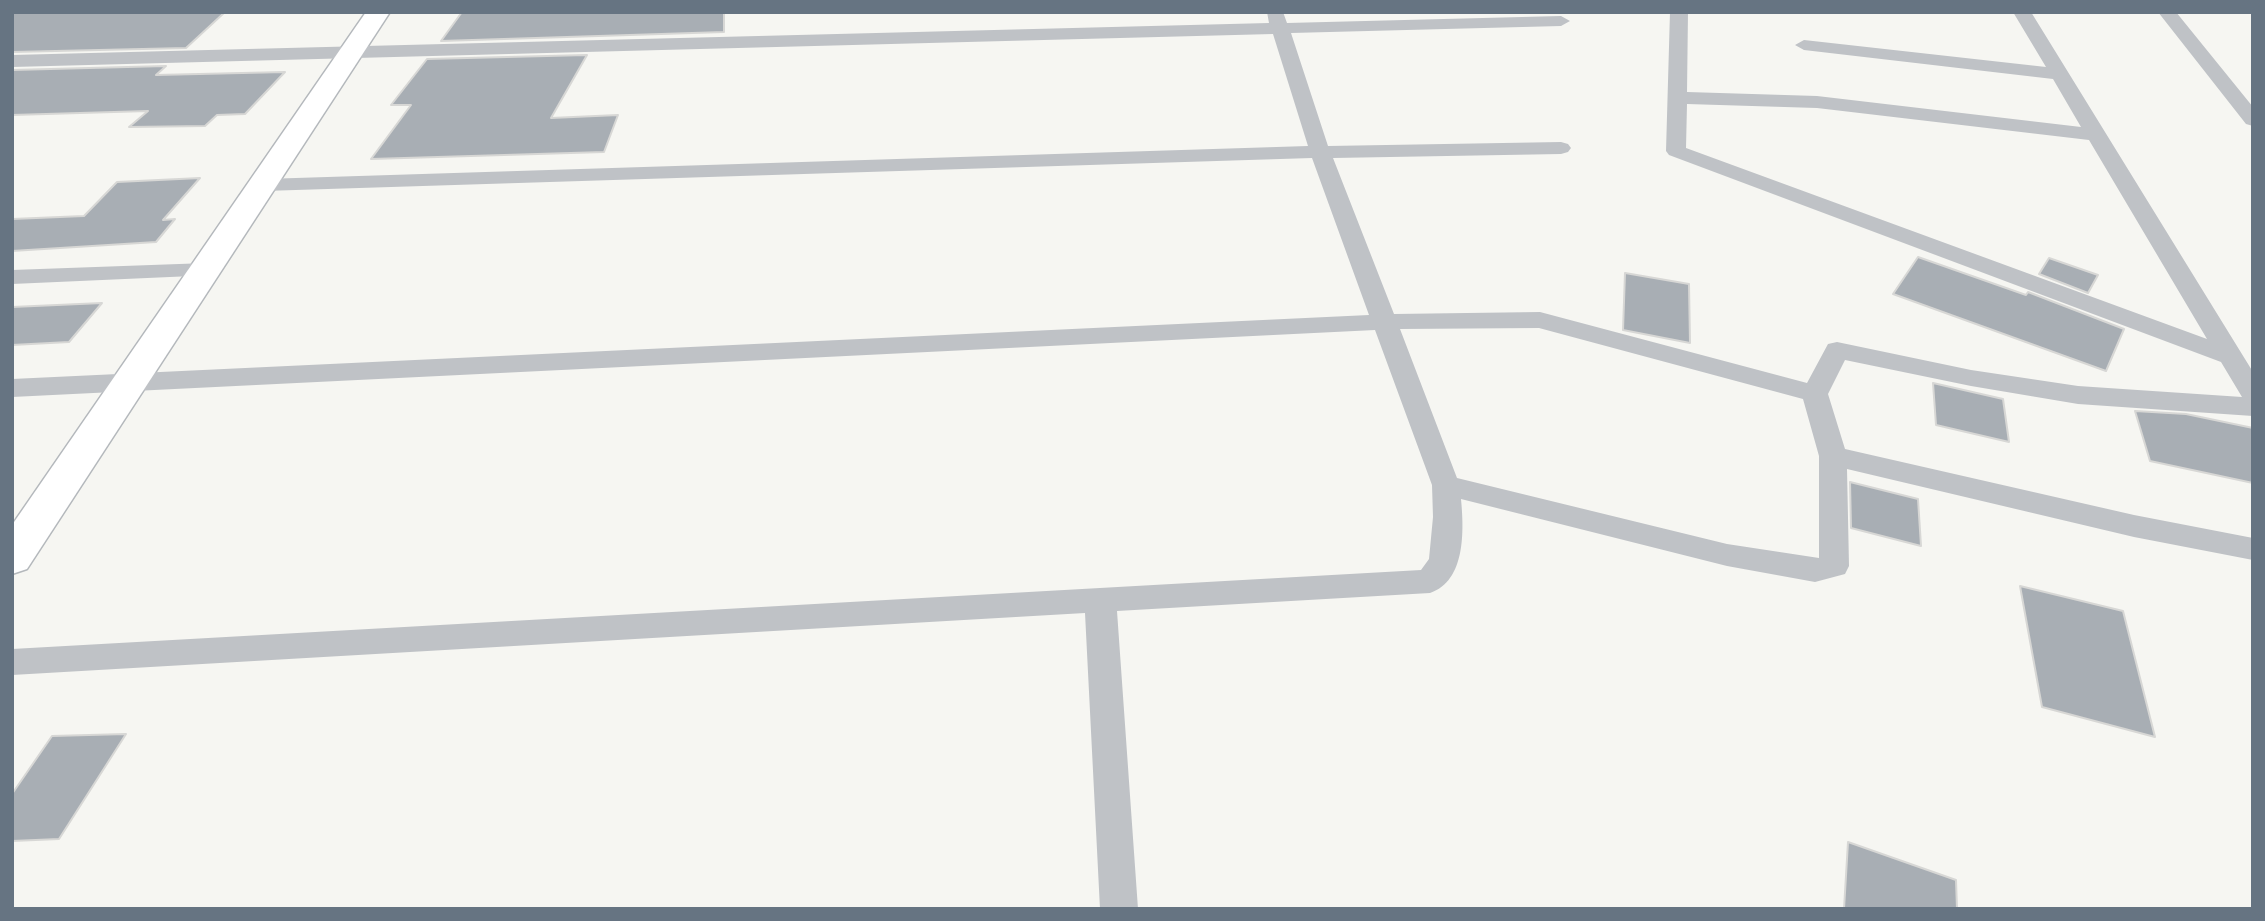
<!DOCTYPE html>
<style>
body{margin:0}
#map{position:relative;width:2265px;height:921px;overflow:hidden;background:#f6f6f2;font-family:"Exo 2",sans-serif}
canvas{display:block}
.frame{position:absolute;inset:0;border:14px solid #667482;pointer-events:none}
</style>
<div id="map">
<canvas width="2265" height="921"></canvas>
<div class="frame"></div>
</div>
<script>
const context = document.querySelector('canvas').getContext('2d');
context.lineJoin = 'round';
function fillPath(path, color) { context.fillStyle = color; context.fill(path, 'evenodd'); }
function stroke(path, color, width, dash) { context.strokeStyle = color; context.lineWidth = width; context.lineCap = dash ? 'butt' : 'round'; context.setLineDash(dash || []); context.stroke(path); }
const building = new Path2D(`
 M12,12H225L186,48L12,52Z
 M462,12H724V32L441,41Z
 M587,55L551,118L618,115L604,152L371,159L411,105H391L427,59Z
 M166,66L156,75L285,72L245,114L217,115L205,126L129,127L148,111L12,115V70Z
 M200,178L163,220L175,219L156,242L12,251V219L84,216L117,182Z
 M1918,257L2026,295L2028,292L2124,329L2106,371L1893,294Z
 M2049,258L2098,275L2088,293L2039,274Z
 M1625,273L1689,284L1690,343L1623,330Z
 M102,303L69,342L12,345V307Z
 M1933,383L2003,399L2009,442L1936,425Z
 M2135,411L2186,414L2253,428V483L2150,461Z
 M1850,482L1918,499L1921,546L1851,528Z
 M2020,586L2123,611L2155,737L2042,707Z
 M126,734L59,839L12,841V794L52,736Z
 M1848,842L1956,880L1957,909H1844Z`);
fillPath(building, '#a8aeb4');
stroke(building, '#d7d7d5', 2);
const secondary = new Path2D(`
 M366,12H390L27,569L12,574V525Z`);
stroke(secondary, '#b4b8bc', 3);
fillPath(new Path2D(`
 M1283,12L1287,23L1561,16L1570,21L1561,26L1291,33L1328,146L1561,142L1568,144L1571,148L1568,152L1561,154L1333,158L1394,314L1540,312L1807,383L1828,344L1837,342L1971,370L2078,386L2242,397L2221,362L1669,155L1666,151L1670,12H1688L1687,92L1817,96L2081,127L2053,79L1804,50L1795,45L1804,40L2046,67L2013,12H2031L2253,372V416L2078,404L1971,386L1845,360L1828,394L1845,449L2134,515L2253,538V560L2134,537L1847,469L1849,566L1845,574L1815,582L1727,566L1461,499C1464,530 1466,581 1430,593L1117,611L1138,909H1100L1085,613L12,675V649L1421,570L1429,559L1433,517L1432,485L1375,330L12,397V379L1369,315L1312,158L264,191L256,190L253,185L256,180L264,179L1308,146L1273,34L12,67V55L1269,23L1267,12ZM1687,104L1817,108L2089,140L2207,339L1686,148ZM1539,328L1803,399L1819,456V558L1727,544L1457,478L1400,329Z
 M2158,12H2176L2253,107V126L2246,124Z
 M207,263L215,265L219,270L215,275L12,284V270Z`), '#bfc2c6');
fillPath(secondary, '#fff');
</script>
